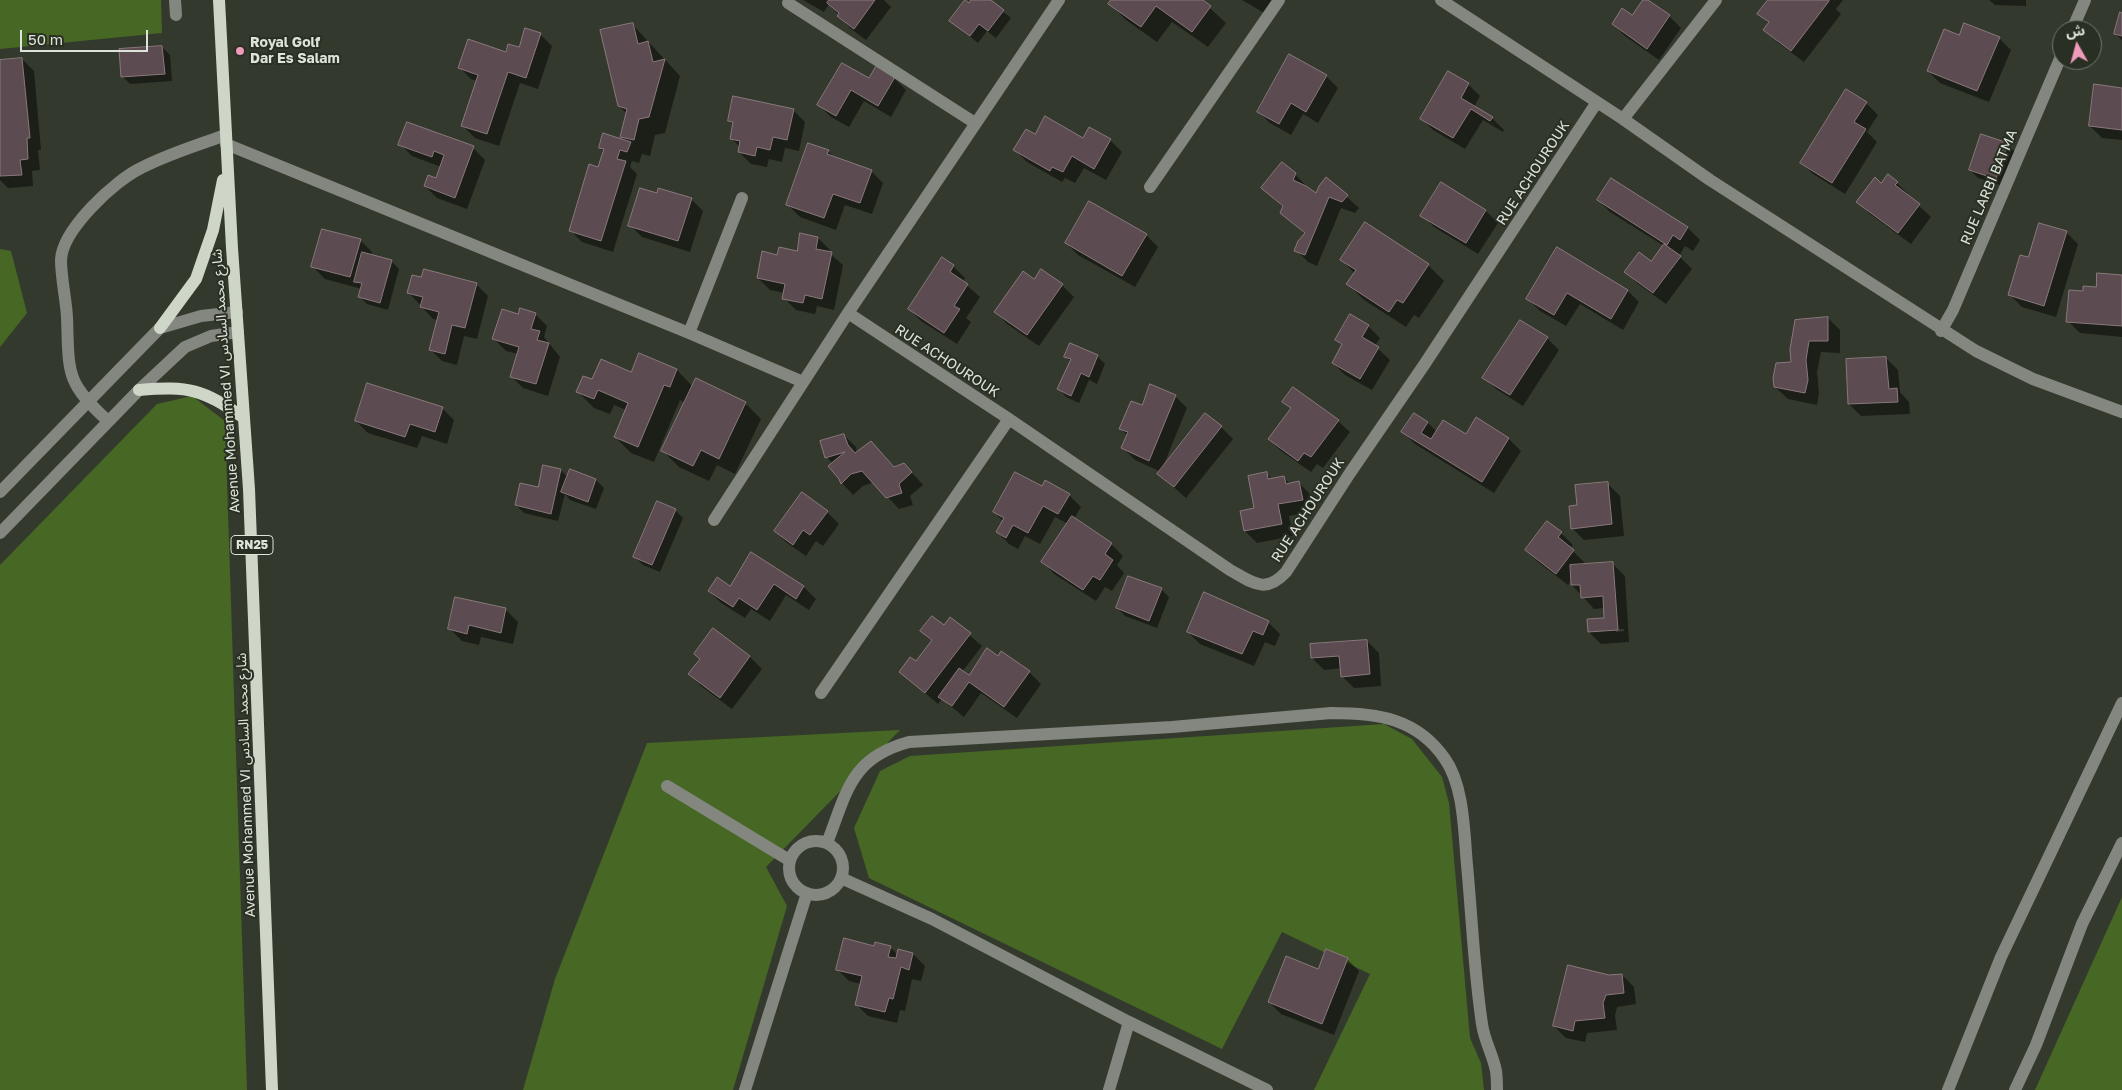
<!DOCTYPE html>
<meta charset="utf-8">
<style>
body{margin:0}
#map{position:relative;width:2122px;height:1090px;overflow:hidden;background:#333a2d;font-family:"Golos Text","Noto Sans Arabic",sans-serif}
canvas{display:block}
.north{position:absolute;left:2052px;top:20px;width:50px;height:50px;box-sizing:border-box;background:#293023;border:1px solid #71786c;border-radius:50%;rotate:353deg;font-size:14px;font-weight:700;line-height:20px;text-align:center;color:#dee3da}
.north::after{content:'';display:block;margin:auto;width:18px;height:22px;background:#ef9ab8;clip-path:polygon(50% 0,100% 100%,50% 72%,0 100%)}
.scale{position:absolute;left:20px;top:30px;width:128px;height:22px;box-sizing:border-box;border:2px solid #dee3da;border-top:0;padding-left:6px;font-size:15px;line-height:18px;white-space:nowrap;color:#dee3da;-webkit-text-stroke:4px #293023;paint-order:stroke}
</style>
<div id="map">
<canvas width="2122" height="1090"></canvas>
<div class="north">ش</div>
<div class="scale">50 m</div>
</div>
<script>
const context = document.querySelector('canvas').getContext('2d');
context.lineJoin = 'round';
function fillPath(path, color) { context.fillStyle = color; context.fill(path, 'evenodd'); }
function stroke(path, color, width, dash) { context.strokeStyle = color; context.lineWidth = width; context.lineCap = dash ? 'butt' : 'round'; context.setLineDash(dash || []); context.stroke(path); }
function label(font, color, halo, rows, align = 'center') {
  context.font = font + ' "Golos Text","Noto Sans Arabic",sans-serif'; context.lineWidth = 4; context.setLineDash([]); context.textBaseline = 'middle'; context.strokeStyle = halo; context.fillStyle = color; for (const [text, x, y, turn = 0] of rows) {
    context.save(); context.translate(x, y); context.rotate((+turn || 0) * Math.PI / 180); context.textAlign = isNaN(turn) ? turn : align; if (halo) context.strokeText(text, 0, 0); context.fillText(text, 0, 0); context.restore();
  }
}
fillPath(new Path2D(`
 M0,0H161L162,33L0,49Z
 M0,249L11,251L27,313L0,347Z
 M192,396L225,421L247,1090H0V565L157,404Z
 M1384,724L1412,739L1442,777L1449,803L1470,1038L1481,1063L1484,1090H1314L1370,974L1282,932L1222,1049L869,878L854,828L880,771L910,756Z
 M900,730L766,867L787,906L733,1090H523L555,979L647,743Z
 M2122,897V1090H2035Z`), '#476725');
fillPath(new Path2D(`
 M803,0H884L891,7L866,40L850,28L829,4L824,12Z
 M973,0H988L1011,18L996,38L987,31L978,43L951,21Z
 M1112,0H1201L1226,23L1208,47L1172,22L1157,42L1126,20L1110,4Z
 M1242,0H1274L1266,14Z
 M1644,0L1669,16L1681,28L1659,60L1625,36L1613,24L1632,17Z
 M1769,0H1843L1836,9L1841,14L1804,62L1777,42L1765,30L1769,24L1759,13Z
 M1989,0H2026V6L1995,5Z
 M2122,14V40L2115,34Z
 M632,24L680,76L665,133L655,135L650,156L642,154L639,163L632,161L630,167L637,174L613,252L582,242L570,230L599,169L605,152L600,148L626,141L621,137L627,114L619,106Z
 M540,34L552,46L538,89L520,83L499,146L475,138L463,126L477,81L471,79L459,67L520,49Z
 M1960,36L1999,38L2011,50L1989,102L1940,83L1928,71Z
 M162,47L170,55L172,81L130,84L122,76Z
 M22,59L34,71L41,150H38L40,170L32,171L33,186L8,188L0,180V61Z
 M1449,73L1468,84L1480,96L1474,107L1492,118L1504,130L1503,132L1483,120L1465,149L1433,130L1421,118Z
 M1326,76L1338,88L1318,123L1303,114L1291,135L1270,123L1258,111Z
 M894,78L906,90L891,117L864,101L849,127L831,117L819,105L869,80Z
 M2122,89V140L2102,138L2090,126Z
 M1866,103L1878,115L1867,132L1877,142L1845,194L1813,174L1801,162Z
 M793,110L805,122L799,151L785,148L782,162L769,159L767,167L751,164L739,152L740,147L731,138L734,125L729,121Z
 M1035,136L1110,140L1122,152L1106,180L1084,168L1075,183L1065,178L1062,182L1027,162L1015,150Z
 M400,144L473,148L485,160L467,209L437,198L425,186L437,179L441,167L412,156Z
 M2007,144L2015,152L2003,186L1978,178L1970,170Z
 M828,151L835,158L871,171L883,183L872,214L845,205L836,230L800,217L788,205Z
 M1295,174L1307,187L1317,196L1327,179L1359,208L1355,213L1341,208L1317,266L1308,262L1296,250L1305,234L1282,213L1284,208L1262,188Z
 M1611,180L1688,228L1700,240L1693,251L1685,246L1679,256L1692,269L1666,304L1638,284L1626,272L1652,262L1664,246L1610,212L1598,200Z
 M1897,183L1909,195L1908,196L1931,217L1911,244L1870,214L1858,202Z
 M1441,184L1486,211L1498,223L1478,254L1434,227L1422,215Z
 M658,195L691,199L703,211L690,252L642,237L630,225Z
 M2066,232L2078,244L2056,317L2022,307L2010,295L2029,259Z
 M1146,235L1158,247L1135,287L1078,255L1066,243Z
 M818,238L830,250L829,253L843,265L834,310L817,306L815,314L796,310L784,298L785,293L770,290L758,278L778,256L797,252Z
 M360,240L372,252L371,256L391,261L399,269L388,310L367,304L360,297L362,289L325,279L313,267Z
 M1558,249L1627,290L1639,302L1623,330L1580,304L1566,326L1540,311L1528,299Z
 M1342,260L1428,265L1444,281L1419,318L1414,315L1406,327L1364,300L1348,284L1355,274Z
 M953,266L965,278L963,282L980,297L966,318L971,322L957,344L921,321L909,309Z
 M2122,276V337L2080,333L2068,321L2084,292Z
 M1035,280L1062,285L1074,297L1039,346L1007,324L996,312Z
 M476,284L488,296L477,339L464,336L457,365L442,361L430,349L438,320L433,319L409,293Z
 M535,314L547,326L544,337L560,357L548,396L523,388L511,376L518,354L506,351L494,339L519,315Z
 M1828,318L1840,330V353L1821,352L1817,372L1819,393L1817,405L1788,399L1775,387L1792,363L1791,349Z
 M1368,326L1380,338L1375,346L1390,360L1372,390L1345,375L1333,363L1343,346L1336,340Z
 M1547,338L1559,350L1523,406L1496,389L1484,377Z
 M1071,345L1097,356L1105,364L1097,384L1089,380L1079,403L1066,397L1059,389L1071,362L1065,356Z
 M639,355L677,370L693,387L745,403L761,419L735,474L717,465L709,481L679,467L663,451L686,403L680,400L654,462L631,453L615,437L626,410L614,405L610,414L594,408L578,392L593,381L632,373Z
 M1886,358L1898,370L1900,392L1909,402L1910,414L1861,416L1849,404Z
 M1175,396L1187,408L1162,469L1221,427L1233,439L1186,498L1159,474L1161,472L1135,460L1123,448L1128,436L1121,429L1142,407Z
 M1284,401L1338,421L1350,432L1323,468L1317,464L1311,472L1281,451L1269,439L1292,409Z
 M442,408L454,420L447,444L422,436L417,448L368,433L356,421Z
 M1414,414L1428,423L1437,432L1466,435L1476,419L1509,439L1521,451L1494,493L1415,444L1403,432Z
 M844,435L856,447L857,453L883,454L895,468L903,465L916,477L923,485L910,496L913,505L899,509L874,482L863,486L853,495L842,483L833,464L827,457Z
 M544,467L561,470L568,478L570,471L596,480L604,488L596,509L570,500L565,494L558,521L524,513L516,505L538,489Z
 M1266,473L1273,480L1284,478L1290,484L1298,482L1310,494L1314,511L1289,516L1293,536L1257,543L1245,531L1242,512L1256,509Z
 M1608,484L1620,496L1624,536L1584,540L1572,528L1578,506Z
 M1042,488L1069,495L1081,507L1074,519L1111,544L1123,556L1117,565L1124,573L1112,591L1105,587L1096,601L1054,574L1043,562L1068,524L1055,517L1040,544L1025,536L1018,549L1009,544L997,532L1003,521L994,512Z
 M675,510L683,518L660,572L643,565L635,557Z
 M827,512L839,524L823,546L816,541L806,556L787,543L775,531Z
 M1561,533L1573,545L1570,548L1585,563L1583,566L1613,564L1625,576L1629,642L1601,644L1589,632L1606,619L1605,608L1594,609L1572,585V580L1568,585L1538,562L1526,550ZM1616,629H1624V631L1616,632Z
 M752,554L804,587L816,599L809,610L786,595L770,621L751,609L745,618L721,603L709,591L730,587Z
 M1161,589L1169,597L1157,628L1125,616L1117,608Z
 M456,599L506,610L518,622L513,644L481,637L479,645L462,641L450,629Z
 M950,618L982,646L962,672L969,676L998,657L1029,672L1041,684L1017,718L981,693L964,717L942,699L938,704L900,672L916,663L933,642L921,631L944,627Z
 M1268,622L1280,634L1275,646L1265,642L1254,666L1200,644L1188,632Z
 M713,630L750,657L762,669L732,709L701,686L690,674L700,659Z
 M1367,641L1379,653L1381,686L1354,688L1342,676V668L1324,670L1312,658Z
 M890,947L898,955L913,954L925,966L921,981L912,979L905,1011L900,1010L897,1023L868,1016L856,1004L861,984L849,981L837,969L875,948Z
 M1347,959L1359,971L1334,1035L1281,1014L1269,1002L1319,971Z
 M1622,975L1634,987L1636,1004L1617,1007L1615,1016L1617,1030L1587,1033L1585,1042L1566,1038L1554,1026L1609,976Z`), '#0007');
const building = new Path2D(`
 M829,0H875L854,29L837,16L839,13L827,3Z
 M965,0L969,3L971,0H991L1004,10L988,31L979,24L970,36L949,21Z
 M1111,0H1203L1211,6L1192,32L1156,6L1141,27L1108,4Z
 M1643,0H1648L1670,15L1647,49L1612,24L1622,8L1632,15Z
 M1768,0H1829V1L1791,51L1763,30L1769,22L1757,14Z
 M2120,12L2122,13V36L2114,34Z
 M633,23L638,44L648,41L653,62L665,59L649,117L639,119L634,140L620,137L627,109L618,106L600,30Z
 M1964,23L2000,37L1977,91L1927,71L1944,29L1959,35Z
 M525,28L541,33L526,78L508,72L487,134L461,126L478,75L458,68L468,39L506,52L508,44L519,47Z
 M162,46L165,74L121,77L119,49Z
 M1289,54L1327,75L1306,112L1291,103L1279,124L1257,112Z
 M22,58L30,138H27L28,159L20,160L22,175L0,176V60Z
 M842,63L869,78L876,66L895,77L878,106L851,90L836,116L817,105Z
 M1448,71L1469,83L1461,98L1493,117L1490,121L1471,109L1453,138L1420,119Z
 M2094,84L2122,88V130L2089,126Z
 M1846,89L1867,102L1854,122L1866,129L1832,183L1800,163Z
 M733,96L794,109L787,140L773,137L770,150L757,147L755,156L738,152L740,141L730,139L733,122L728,121Z
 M1045,116L1083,138L1089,127L1111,139L1094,169L1072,156L1063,172L1052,167L1050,171L1013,150L1026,129L1035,134Z
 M407,122L474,146L455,198L424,186L428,175L436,178L444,155L434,151L432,157L398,145Z
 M603,133L631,142L627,152L620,150L617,159L626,161L601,241L569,231L589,164L598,167L604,149L599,148Z
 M1981,134L2008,143L1996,179L1969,170Z
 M808,143L829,150L827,154L872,170L860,203L833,194L824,218L786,205Z
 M1282,162L1296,173L1293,180L1306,186L1316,193L1319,186L1326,177L1348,195L1342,202L1329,197L1305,255L1294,251L1298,241L1305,233L1280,213L1283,206L1261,188Z
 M1888,174L1898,182L1895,185L1920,204L1898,233L1856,202L1875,177L1881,183Z
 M1611,178L1688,227L1680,240L1673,235L1667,245L1597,200Z
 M1441,182L1486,210L1466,243L1420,216Z
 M640,188L657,193L658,188L692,198L678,241L628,226Z
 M1089,201L1147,234L1122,276L1065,243Z
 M1365,222L1429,264L1403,303L1397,300L1389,312L1346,284L1356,270L1340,260Z
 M2039,223L2067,231L2044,306L2008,295L2020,255L2028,257Z
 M322,229L361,239L350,277L311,267Z
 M800,233L818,237L816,249L832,252L822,299L805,295L803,303L782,299L785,284L757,278L762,251L777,255L779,247L797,251Z
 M1664,244L1681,256L1653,293L1624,272L1639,252L1651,261Z
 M1557,247L1628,290L1611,319L1567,293L1554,315L1526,299Z
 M362,252L392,260L380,303L358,297L362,283L354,282Z
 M942,257L954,265L950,272L968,284L954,306L960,309L944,333L908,309Z
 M424,269L477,283L465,328L452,325L445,354L429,350L439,312L420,307L423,297L407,293L412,275L421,277Z
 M1041,269L1063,284L1027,335L994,312L1023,271L1034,279Z
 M2097,273L2122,275V326L2066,322L2069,290L2083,291V286L2096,287Z
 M520,308L536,313L531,329L540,331L537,340L549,343L536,384L510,377L519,347L492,339L502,309L518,314Z
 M1350,314L1369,325L1362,337L1379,347L1360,379L1332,363L1342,344L1335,340Z
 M1828,317V341H1809L1806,360L1808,380L1805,393L1774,387L1773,378L1776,363L1791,362L1790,349L1795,320Z
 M1520,320L1548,337L1510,395L1482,378Z
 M1070,343L1098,355L1089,377L1081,373L1071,396L1057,389L1071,359L1064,357Z
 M639,353L677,369L670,387L664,385L638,447L614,437L628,403L598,390L594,399L576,392L583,376L592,379L601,359L631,372Z
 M1886,357L1889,389L1897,388L1898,402L1848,404L1846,359Z
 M696,378L746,402L719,459L701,450L693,466L661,451Z
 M367,383L443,407L435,432L410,424L405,437L355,421Z
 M1150,384L1176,395L1149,461L1121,448L1128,432L1119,429L1131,401L1142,405Z
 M1293,387L1339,420L1311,457L1304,453L1298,461L1268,439L1291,408L1282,402Z
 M1205,413L1222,426L1174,487L1157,474Z
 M1414,413L1428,422L1421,433L1431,439L1443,420L1466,434L1476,417L1509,438L1482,482L1401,432Z
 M844,434L848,445L855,453L871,441L894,467L904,463L912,472L899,484L902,493L886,498L862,471L851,474L841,484L839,479L828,466L845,452L825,458L820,441Z
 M543,465L561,469L551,514L515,505L520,483L538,487Z
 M570,469L596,479L588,502L561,492Z
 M1015,472L1042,486L1045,480L1070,494L1058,514L1043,506L1028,533L1013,525L1006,538L996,532L1004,518L993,512Z
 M1267,472L1268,479L1284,476L1286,484L1299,481L1303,500L1278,504L1282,524L1244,531L1240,511L1254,508L1248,476Z
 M1608,482L1612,524L1571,529L1569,506L1577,505L1575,485Z
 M802,492L828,511L810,535L803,530L793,545L774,531Z
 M657,501L676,509L652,565L633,557Z
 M1072,516L1112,543L1105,554L1113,560L1100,580L1093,576L1083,590L1041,562Z
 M1547,521L1562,532L1558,537L1574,550L1556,574L1525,550Z
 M751,552L804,586L796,599L774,584L757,610L739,598L733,607L708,591L717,577L730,586Z
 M1613,562L1618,630L1588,632L1587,619L1604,618L1603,596L1581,598L1580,585H1571L1570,565Z
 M1128,576L1162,588L1149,621L1116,608Z
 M1204,592L1269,621L1263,635L1253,631L1242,654L1187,632Z
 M455,597L506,608L501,633L469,625L467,634L448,629Z
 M932,616L944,625L950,617L971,633L925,693L899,672L910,657L916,661L932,640L920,631Z
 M713,628L750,656L720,698L688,674L700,659L694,654Z
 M1367,640L1370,674L1341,677L1339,656L1311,658L1310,644Z
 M987,648L998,656L1001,651L1030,671L1004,707L969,682L952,706L938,697L959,668L969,675Z
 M844,938L874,946L875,942L891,946L888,957L896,958L898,949L913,953L909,970L901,967L893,999L889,998L885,1012L855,1005L862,976L836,970Z
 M1326,949L1348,958L1322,1024L1268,1002L1286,956L1318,969Z
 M1568,965L1609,975L1622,974L1624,993L1606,995L1603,1003L1605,1018L1575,1021L1573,1031L1553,1026Z`);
fillPath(building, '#5c4b50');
stroke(building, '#8a787d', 1);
stroke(new Path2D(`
 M175,0L176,15
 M1441,0L1623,119L1710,180L1976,351L2033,379L2122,412
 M788,3L975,123
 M2072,30L2085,0
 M1623,119L1716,0
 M226,144L689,333L803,382
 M1150,187L1279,0
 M848,313L1009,419L1230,570C1252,582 1265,595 1286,572L1350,473L1424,365L1597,102
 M1941,331L1953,310L2062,54
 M689,333L742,198
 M108,421C65,382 69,373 67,317C66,299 61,278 61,260C62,230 114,181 141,168C168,154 197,145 226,135
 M0,492L160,328L201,316L237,312
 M714,520L848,313L1059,0
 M0,533L139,390L185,347L211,336L238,332
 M821,693L1009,419
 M667,786L789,860
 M789 868a27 27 0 1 1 54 0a27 27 0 1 1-54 0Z
 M827,843C847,792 850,758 909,742L1172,727L1331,713C1377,713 1417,718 1445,759C1464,786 1464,832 1467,865C1472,918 1474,971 1482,1024C1484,1040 1493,1055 1496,1071C1497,1077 1497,1084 1497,1090
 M841,878L932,919L1129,1022L1267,1090
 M745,1090L807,893
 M1109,1090L1129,1022
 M1948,1090L2001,957L2122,703
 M2015,1090L2036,1045L2082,924L2122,843`), '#838780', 12);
stroke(new Path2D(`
 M219,0L232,248L249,489L272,1090
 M160,328L196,279L213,230L223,180
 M139,390C190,386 202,389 244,418`), '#ced6c8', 12);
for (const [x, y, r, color] of [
 [240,51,5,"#ef9ab8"]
]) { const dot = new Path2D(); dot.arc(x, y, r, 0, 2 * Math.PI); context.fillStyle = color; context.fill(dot); stroke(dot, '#293023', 2); }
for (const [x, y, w] of [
 [252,545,42]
]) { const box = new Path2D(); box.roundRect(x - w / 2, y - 9.5, w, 19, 4); context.fillStyle = '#293023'; context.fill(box); stroke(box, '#dee3da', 1); }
label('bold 12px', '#dee3da', null, [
 ["RN25",252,545]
]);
label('bold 14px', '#dee3da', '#293023', [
 ["Royal Golf",250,43],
 ["Dar Es Salam",250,59]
], 'left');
label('14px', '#dee3da', '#293023', [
 ["RUE ACHOUROUK",1533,173,-57],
 ["RUE LARBI BATMA",1989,187,-67],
 ["RUE ACHOUROUK",947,361,33],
 ["Avenue Mohammed VI شارع محمد السادس",226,381,-94],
 ["RUE ACHOUROUK",1308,510,-57],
 ["Avenue Mohammed VI شارع محمد السادس",246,785,-92]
]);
</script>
